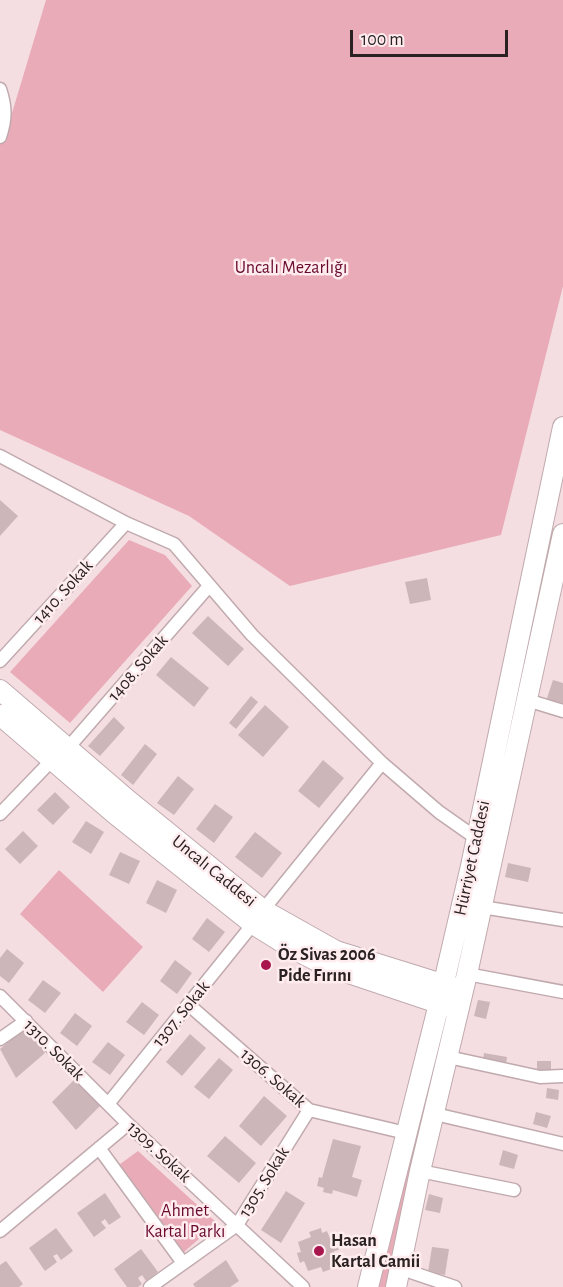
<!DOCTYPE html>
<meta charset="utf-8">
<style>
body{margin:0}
#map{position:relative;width:563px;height:1287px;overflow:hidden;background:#f4dee2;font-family:"Alegreya Sans",sans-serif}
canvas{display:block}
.scale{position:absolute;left:350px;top:30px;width:158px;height:27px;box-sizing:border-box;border:3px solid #292122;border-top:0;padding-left:8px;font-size:18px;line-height:21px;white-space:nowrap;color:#292122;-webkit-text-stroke:4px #ffecef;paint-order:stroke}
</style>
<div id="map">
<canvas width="563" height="1287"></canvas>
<div class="scale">100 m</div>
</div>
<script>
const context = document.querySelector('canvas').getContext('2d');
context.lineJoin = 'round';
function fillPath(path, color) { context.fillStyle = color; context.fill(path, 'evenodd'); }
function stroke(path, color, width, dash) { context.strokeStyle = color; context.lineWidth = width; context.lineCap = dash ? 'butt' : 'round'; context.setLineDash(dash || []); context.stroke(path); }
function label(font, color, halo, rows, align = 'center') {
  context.font = font + ' "Alegreya Sans",sans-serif'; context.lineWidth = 5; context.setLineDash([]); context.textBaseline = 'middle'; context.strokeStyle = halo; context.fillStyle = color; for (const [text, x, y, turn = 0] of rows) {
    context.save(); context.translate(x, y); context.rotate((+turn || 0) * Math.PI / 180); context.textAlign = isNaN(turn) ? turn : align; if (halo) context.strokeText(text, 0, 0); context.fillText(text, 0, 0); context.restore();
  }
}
fillPath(new Path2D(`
 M46,0H563V286L501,535L290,586L189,516L0,430V144L6,133Z
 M129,540L165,555L192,586L70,723L10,672Z
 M59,870L143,947L103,992L20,914Z
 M444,1025L389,1287H379Z
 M138,1151L217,1223L184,1252L116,1167Z`), '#e9abb7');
fillPath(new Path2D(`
 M0,500L18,516L0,536Z
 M427,578L431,600L410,604L405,582Z
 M208,616L244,649L228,666L192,633Z
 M171,657L209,688L194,707L156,675Z
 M553,680L563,683V706L546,701Z
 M251,696L258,702L236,729L229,723Z
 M265,705L289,727L263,757L238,735Z
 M114,717L125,728L100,756L88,746Z
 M145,744L157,754L133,785L121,775Z
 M323,760L344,778L319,808L298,791Z
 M178,776L194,789L174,815L157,803Z
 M55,792L70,807L53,825L37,810Z
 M215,804L233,817L214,843L196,829Z
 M86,821L104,832L91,854L72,842Z
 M23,831L38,846L20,864L5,849Z
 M255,832L282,853L262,878L235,857Z
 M120,852L140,861L129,884L109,875Z
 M508,863L531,868L528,882L505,877Z
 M157,880L177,890L166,913L146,903Z
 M207,918L225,932L209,952L192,939Z
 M7,949L24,963L9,983L0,976V958Z
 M175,960L192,973L177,994L160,981Z
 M43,980L61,993L45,1013L28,1000Z
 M478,1000L490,1002L486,1019L474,1016Z
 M142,1002L159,1015L144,1035L126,1022Z
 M75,1013L92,1026L77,1046L60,1033Z
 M27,1027L45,1053L16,1078L0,1049Z
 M190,1034L206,1048L182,1076L166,1062Z
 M108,1042L125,1055L110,1075L92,1062Z
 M484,1053L507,1057L506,1064L483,1060Z
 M219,1058L233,1070L209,1099L194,1087Z
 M537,1061H551V1071H537Z
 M77,1077L102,1104L76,1130L52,1102Z
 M547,1088L559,1090L558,1100L546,1098Z
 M264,1096L287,1116L261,1146L239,1126Z
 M536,1112L551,1116L547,1128L533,1124Z
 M225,1136L256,1163L239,1183L207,1156Z
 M333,1139L361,1146L352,1177L362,1180L357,1197L333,1190L332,1194L323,1192L324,1188L317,1186L319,1177L322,1178Z
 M503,1150L518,1155L514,1169L499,1165Z
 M286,1191L305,1203L281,1243L261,1230Z
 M105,1193L121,1217L109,1225L105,1219L101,1222L106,1228L94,1237L77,1213Z
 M429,1194L443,1198L440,1213L425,1210Z
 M56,1228L73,1251L61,1260L57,1254L53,1256L57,1262L45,1271L29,1248Z
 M321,1228L322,1233L327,1231L331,1241L335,1240L339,1250L334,1251L337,1261L333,1263L334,1268L323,1272L321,1267L308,1271L304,1261L300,1263L297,1253L301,1252L298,1242L311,1237L309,1232Z
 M432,1247L449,1249L445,1275L428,1272Z
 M141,1249L158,1272L146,1281L142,1275L138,1278L142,1284L138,1287H127L114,1269Z
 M226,1260L239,1281L230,1287H195L193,1284Z
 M6,1261L23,1284L19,1287H0V1265Z`), '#ccb6ba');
const minor = new Path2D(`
 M0,89C6,107 6,119 0,137
 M0,456L126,523L174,544L252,635L382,763L439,812L476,838
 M0,661L126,523
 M527,700L563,711
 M67,749L209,586
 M0,814L52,760
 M482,907L563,920
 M263,910L382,763
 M467,974L563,992
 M0,996L128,1124L303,1287
 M189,1005L309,1110L406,1133
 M0,1039L26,1021
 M448,1057L540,1077L563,1076
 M108,1104L253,924
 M435,1114L563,1144
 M99,1148L183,1263
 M420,1171L514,1190
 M0,1231L128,1124
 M399,1268L455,1287
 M150,1287L237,1225L309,1110`);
const primary = new Path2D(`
 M0,690L129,801L263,910L336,951L458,989
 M0,715L115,814L253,924L290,947L325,965L453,1008`);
const trunk = new Path2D(`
 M368,1287L439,1004L471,866L563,427
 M396,1287L420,1171L467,974L563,534`);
stroke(minor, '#c0aaae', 15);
stroke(primary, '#c0aaae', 22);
stroke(trunk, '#c0aaae', 22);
stroke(minor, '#fff', 12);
stroke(primary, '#fff', 20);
stroke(trunk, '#fff', 20);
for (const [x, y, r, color] of [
 [266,965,6,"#a8164e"],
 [319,1251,6,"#a8164e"]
]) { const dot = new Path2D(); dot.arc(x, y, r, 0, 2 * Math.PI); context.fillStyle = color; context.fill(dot); stroke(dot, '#ffecef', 2); }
label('18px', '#69092e', '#ffecef', [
 ["Uncalı Mezarlığı",291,268],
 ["Ahmet",185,1211],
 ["Kartal Parkı",185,1232]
]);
label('18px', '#292122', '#ffecef', [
 ["1410. Sokak",63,592,-48],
 ["1408. Sokak",138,668,-49],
 ["Hürriyet Caddesi",472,858,-78],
 ["Uncalı Caddesi",214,871,39],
 ["1307. Sokak",181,1014,-51],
 ["1310. Sokak",54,1050,45],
 ["1306. Sokak",273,1078,41],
 ["1309. Sokak",159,1152,43],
 ["1305. Sokak",264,1182,-58]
]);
label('bold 18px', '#292122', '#ffecef', [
 ["Öz Sivas 2006",278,955],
 ["Pide Fırını",278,976],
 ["Hasan",331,1241],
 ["Kartal Camii",331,1262]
], 'left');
</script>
